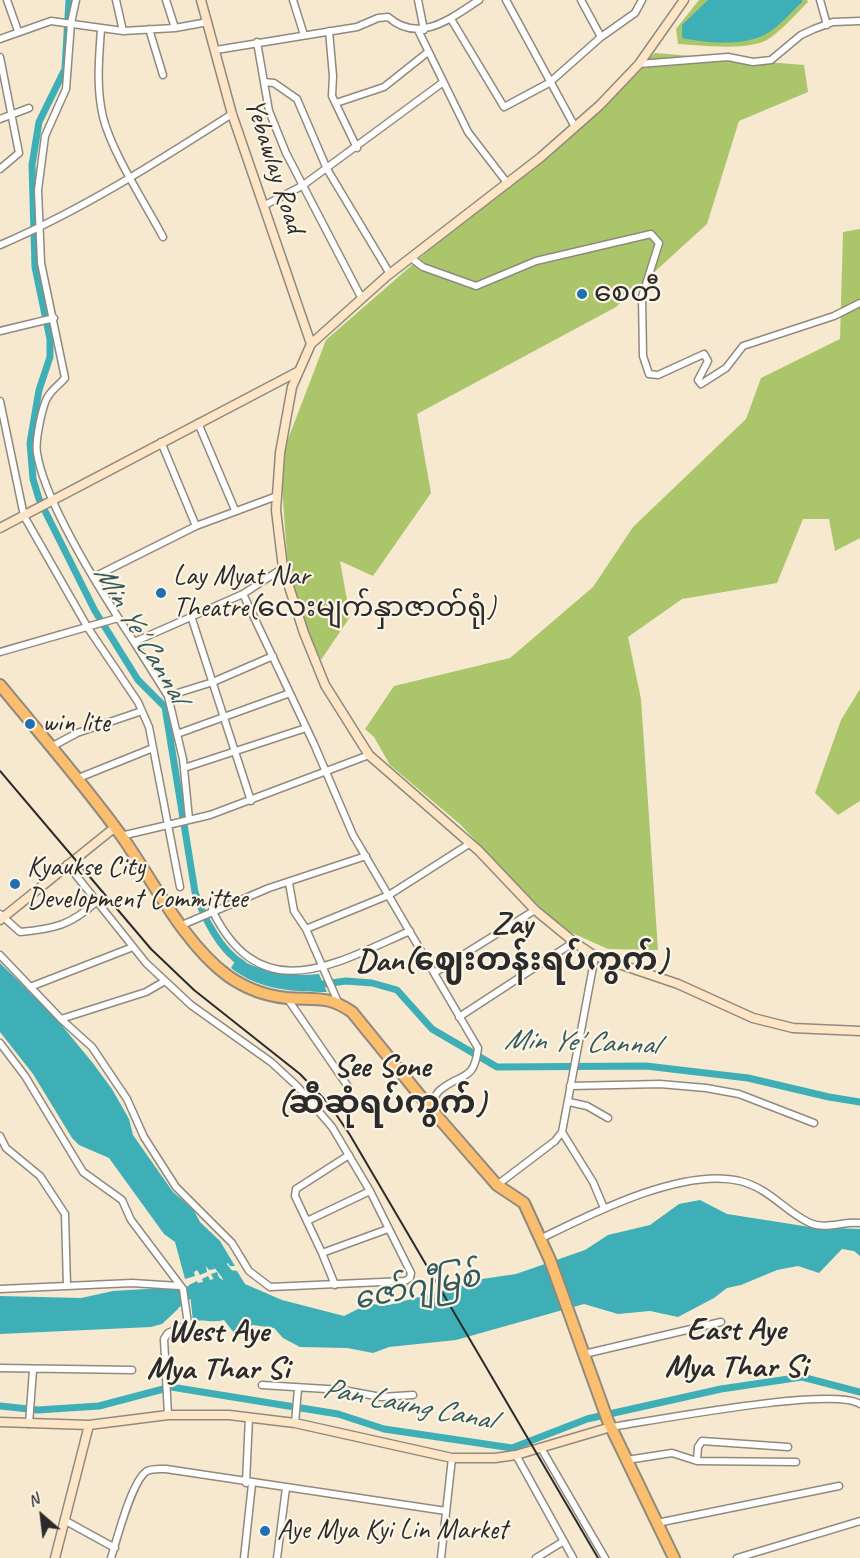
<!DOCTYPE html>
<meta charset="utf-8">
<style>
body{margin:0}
#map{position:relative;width:860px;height:1558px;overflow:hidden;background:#f6e9d0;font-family:Caveat,sans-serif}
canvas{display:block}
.north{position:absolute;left:12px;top:1486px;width:60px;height:60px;-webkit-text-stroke:4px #fcf5e5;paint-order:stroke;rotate:332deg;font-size:16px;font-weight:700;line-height:24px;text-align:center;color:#2b2b2b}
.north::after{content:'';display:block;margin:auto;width:21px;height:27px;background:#2b2b2b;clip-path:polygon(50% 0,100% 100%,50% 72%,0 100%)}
</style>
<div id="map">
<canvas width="860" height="1558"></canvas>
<div class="north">N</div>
</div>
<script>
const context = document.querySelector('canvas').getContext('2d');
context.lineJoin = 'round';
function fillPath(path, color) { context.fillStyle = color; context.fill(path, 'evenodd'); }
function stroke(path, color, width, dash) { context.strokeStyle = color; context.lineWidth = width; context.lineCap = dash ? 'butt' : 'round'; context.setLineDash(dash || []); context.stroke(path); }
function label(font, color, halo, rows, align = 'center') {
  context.font = font + ' Caveat,"Noto Sans Myanmar",sans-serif'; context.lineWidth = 4.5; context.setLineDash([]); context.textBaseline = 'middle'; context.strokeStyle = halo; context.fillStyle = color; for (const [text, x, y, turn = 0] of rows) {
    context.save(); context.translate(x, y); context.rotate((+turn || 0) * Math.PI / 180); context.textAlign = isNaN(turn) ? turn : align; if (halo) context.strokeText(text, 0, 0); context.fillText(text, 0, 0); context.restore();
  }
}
fillPath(new Path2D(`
 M699,0H807L808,2C796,14 784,28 770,38C751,52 700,45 678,44L676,29Z
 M655,53L804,65L808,92L739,121L707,224L616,307L417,414L431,493L373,576L340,561L350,617L321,660L290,597L280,460L326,340Z
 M860,229V538L835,551L829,519H803L777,583L682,599L628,637L641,699L658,950L608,949L552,924L461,825L390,765L374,737L365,729L394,686L510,658L593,587L633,527L746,419L761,378L840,339L843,232Z
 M860,689V801L838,815L815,793L841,720Z`), '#abc56b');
fillPath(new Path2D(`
 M708,0H802V2C790,13 778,29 762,36C739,46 705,43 682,38V25Z
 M237,958C264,973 288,977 319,974L327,992C293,992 259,990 231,968Z
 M0,963L54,1016L92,1062L112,1089L129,1119L133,1135L173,1192L193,1209L200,1222L220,1241L235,1266H230L228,1263L219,1267L218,1264H213L215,1269L209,1270L206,1266L207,1272L200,1275L197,1270L194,1272L195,1276L185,1279L175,1242L164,1234L109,1158L79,1145L72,1138L33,1074L0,1032Z
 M700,1200L727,1214L810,1227L860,1229V1256L854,1251L842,1249L819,1273L798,1266L777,1270L741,1285L727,1288L714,1298L678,1317L650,1311L618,1314L584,1304L456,1340L389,1347L373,1353L347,1348L300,1347L283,1338L274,1328L253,1325L234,1333L224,1320C213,1323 205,1319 193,1321L189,1285L197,1281L201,1289L205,1287L202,1279L208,1276L212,1284L215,1282L211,1274L217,1272L220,1280H223L221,1271L227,1270L229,1279L233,1278L230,1270L237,1271L245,1284L282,1300L344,1316L368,1304L389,1305L468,1284L475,1280L516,1274L585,1250L608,1235L650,1225L679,1204Z
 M181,1287L178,1309L162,1324L151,1327L0,1334V1296L81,1298L113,1291Z`), '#3eafb6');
stroke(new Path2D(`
 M69,0L65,69L39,122L32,165L35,267L50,339V357L39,390L30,443L33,479L39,499L95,611L138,680L165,707L195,892C203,916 220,951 243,964
 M316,985L346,981L372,983L397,990L432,1029L497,1067L646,1066L748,1078L829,1097L860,1102
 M0,1406L38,1410L99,1406L171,1387L338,1414L384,1429L512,1448L587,1419L721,1389L802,1377L860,1392`), '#3eafb6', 7);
stroke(new Path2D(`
 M213,1256L241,1292
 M167,1309L191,1291L218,1284`), '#3eafb6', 12);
const street = new Path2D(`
 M7,0L18,31
 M76,0L71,23L66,89L45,136L38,190L41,263L65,378C60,384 53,389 49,395C42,404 35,442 37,453C45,504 105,598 134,642L243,594L283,568
 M116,0L123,31
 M166,0L175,28
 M293,0L304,35
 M418,0L424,30
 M506,0L575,127
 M581,0L601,37
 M820,0L827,25
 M451,19L504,107L549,83L601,37L635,13L642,0
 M101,29C99,58 96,87 103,117C112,153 145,203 163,237
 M149,29L163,75
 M418,30L468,132L508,184
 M329,31L333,76L332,96L357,148
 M0,39L51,21L123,31L175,28L208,22
 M257,42L269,111L286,153L362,299
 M216,50L357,27L378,18L388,17C419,44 450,19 479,0
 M0,57L19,153L0,169
 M639,64L728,57L753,62L771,60L801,35L814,29L833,22L860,21
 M264,82L274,83L297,99L327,169L390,274
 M336,103L384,87L428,52
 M0,119L29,108
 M263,206L302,186L442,83
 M0,245C82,210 157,162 232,114
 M411,258L423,267L476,286L536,261L651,234L659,243L642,297L643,356L649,374L658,375L704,354L708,361L698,380L701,384L726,368L743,346L834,316L860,303
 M0,331L54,318
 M0,401L24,516L88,628L138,702L149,727L180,887
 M198,423L235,510
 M161,442L196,526
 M94,577L196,526L277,496
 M243,594L314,744L353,835L478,1048C474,1083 461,1072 439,1091C435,1095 432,1103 430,1108
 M191,616L251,801
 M134,642L168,696L183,759L189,819
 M0,652L118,618
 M168,696L213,682L273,656
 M177,734L290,693
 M51,747L77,733L142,711
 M184,768L306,728
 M76,779L153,748
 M121,836L210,815L369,755
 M289,883L294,911L306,929L338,1002
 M212,910C261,1010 334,964 410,931
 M0,914L20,932C54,929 71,925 96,902
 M182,925L269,888L366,856
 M306,929L389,895L469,844
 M0,955L61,1019L92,1047L127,1099L144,1137L176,1187L232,1243L249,1271L270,1287L405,1281L410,1278L411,1273L370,1191L332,1127L297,1086L271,1062L191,1005L146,963L67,864
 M434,973L535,910
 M30,987L133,947
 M287,998L349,1088
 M459,1017L574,942
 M61,1019L146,992L165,981
 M0,1043L25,1076L83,1172L122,1200L131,1220L183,1289L188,1324L168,1333L164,1339L168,1415
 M570,1086L660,1084L706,1088L739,1094L814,1123
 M569,1102L587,1106L608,1118
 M562,1132L593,1182L604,1208
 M0,1136L6,1148L40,1176L65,1214L67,1286
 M349,1155L296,1189L295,1196L322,1253L388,1229
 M497,1185L555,1141L562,1132L595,956
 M307,1221L370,1191
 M542,1238C593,1213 683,1167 740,1181C771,1189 785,1212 810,1223C825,1230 844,1221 860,1223
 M322,1253L335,1285
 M0,1289L132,1283L179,1286
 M584,1354L721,1322
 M0,1368L132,1370
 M262,1385L343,1390L381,1397L413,1395
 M295,1423L298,1389
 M29,1424L33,1370
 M611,1427C652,1421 832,1386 860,1404
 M541,1448L605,1558
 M516,1455L573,1558
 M627,1460L672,1453L697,1461L796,1462
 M697,1461L698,1447L702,1441L788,1447
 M246,1483L249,1417
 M64,1520L115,1548
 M657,1523L839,1486
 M111,1558C117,1539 132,1480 147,1471C153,1468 160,1469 166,1469L446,1511
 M244,1558L252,1484
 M277,1558L286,1488
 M441,1558L452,1458
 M536,1558L564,1541
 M737,1558L860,1521`);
const secondary = new Path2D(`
 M201,0L232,114L311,344
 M684,0L639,64L600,105L541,157L387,276L311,344L292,387L280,453L276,510L283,568L304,633L325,685L369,755L479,851L535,910L574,942L595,956L678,984L753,1018L793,1028L860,1031
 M0,528L299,371
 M0,920L114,828
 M0,1422L89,1425L168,1415H229L295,1423L452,1458H495L516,1455L611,1427
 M55,1558L89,1425`);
const highway = new Path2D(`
 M0,685C41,735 85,785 123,838C153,881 185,945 228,976C245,988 267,996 287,998C315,1000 328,995 352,1012L430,1108L497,1185L524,1203L550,1260L608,1421L674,1558`);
stroke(street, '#908a7e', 9);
stroke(secondary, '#908a7e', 11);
stroke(highway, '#908a7e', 14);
stroke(street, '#fff', 6);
stroke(secondary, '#fde5c5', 8);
stroke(highway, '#fbbe6e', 10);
stroke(new Path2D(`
 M0,771L151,949L194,990L300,1074L329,1104L350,1135L598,1558`), '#2b2b2b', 2);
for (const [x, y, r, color] of [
 [582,294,6,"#1f6fb2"],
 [161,593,6,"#1f6fb2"],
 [30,724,6,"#1f6fb2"],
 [15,884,6,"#1f6fb2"],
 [265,1531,6,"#1f6fb2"]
]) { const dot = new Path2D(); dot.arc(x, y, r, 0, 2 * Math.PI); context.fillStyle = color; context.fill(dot); stroke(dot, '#fcf5e5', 2); }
label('28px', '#2b2b2b', '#fcf5e5', [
 ["Yebawlay Road",274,166,72]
]);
label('28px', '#2b2b2b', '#fcf5e5', [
 ["စေတီ",594,294],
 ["Lay Myat Nar",173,577],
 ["Theatre(လေးမျက်နှာဇာတ်ရုံ)",173,609],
 ["win lite",42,724],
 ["Kyaukse City",27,868],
 ["Development Committee",27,900],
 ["Aye Mya Kyi Lin Market",277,1531]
], 'left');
label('italic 30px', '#32595c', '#fcf5e5', [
 ["Min Ye' Cannal",140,634,59],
 ["Min Ye' Cannal",581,1043,2],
 ["ဇော်ဂျီမြစ်",417,1289,-11],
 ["Pan Laung Canal",408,1405,11]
]);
label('bold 32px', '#2b2b2b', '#fcf5e5', [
 ["Zay",512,925],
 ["Dan(ဈေးတန်းရပ်ကွက်)",512,962],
 ["See Sone",382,1068],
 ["(ဆီဆုံရပ်ကွက်)",382,1105],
 ["East Aye",736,1331],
 ["Mya Thar Si",736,1368],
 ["West Aye",218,1333],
 ["Mya Thar Si",218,1370]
]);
</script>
